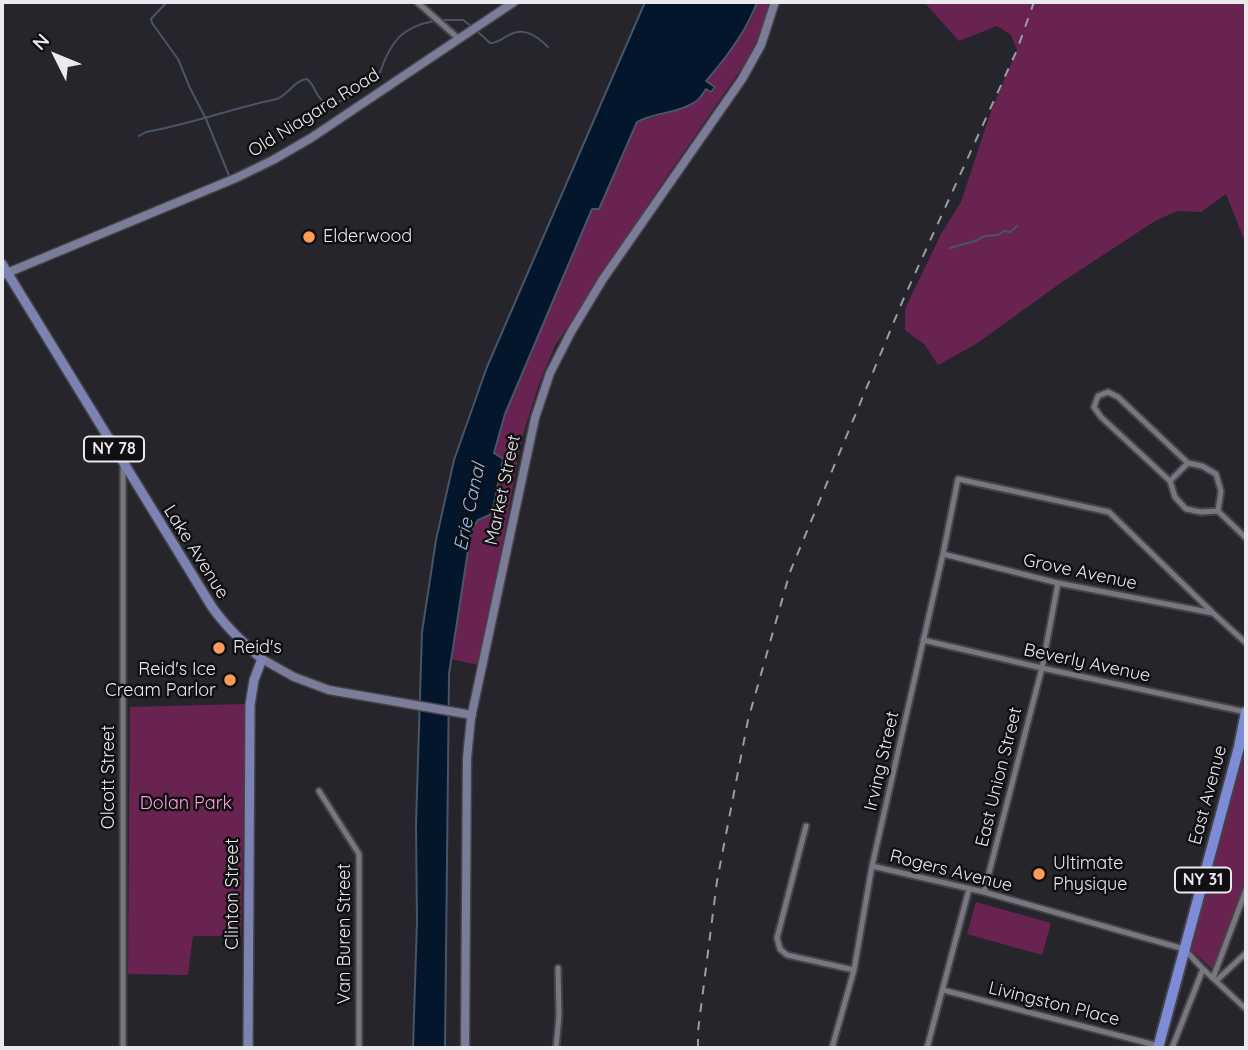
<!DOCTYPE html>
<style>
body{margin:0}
#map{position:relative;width:1248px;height:1050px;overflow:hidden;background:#27252c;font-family:Quicksand,sans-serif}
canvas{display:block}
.frame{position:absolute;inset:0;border:4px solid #eae9ee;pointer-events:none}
.north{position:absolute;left:21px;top:21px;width:70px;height:70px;-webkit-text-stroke:5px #100f12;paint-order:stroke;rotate:313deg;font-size:19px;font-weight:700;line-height:28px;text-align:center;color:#eae9ee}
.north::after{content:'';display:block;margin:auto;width:24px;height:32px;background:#eae9ee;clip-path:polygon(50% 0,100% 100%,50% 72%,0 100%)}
</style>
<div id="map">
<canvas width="1248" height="1050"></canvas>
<div class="frame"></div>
<div class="north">N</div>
</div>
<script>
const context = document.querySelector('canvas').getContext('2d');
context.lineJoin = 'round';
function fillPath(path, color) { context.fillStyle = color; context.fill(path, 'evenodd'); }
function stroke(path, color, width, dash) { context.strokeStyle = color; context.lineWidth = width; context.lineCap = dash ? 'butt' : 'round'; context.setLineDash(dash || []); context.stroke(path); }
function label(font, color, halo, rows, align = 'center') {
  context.font = font + ' Quicksand,sans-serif'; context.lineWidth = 5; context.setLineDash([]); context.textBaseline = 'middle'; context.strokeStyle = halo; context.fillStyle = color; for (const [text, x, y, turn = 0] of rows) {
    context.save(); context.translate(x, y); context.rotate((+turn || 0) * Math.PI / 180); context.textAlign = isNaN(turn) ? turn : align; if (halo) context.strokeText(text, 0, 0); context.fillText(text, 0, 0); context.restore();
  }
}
fillPath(new Path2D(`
 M757,2H768V9L755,49L663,182L555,346L539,384L521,441L493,598L479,665L451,659L471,531L478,520L505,414L592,208H599L637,122L662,115L706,82L752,18Z
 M924,2H1246V244L1226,194L1201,212L1177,211L1155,221L1062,282L976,344L938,365L925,345L905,330V309L941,234L961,202L991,111L1017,50L1011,35L997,26L959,41Z
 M246,704L241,936H193L188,975L128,974L130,707Z
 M1244,753L1246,754V880L1213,970L1191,950Z
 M976,902L1051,923L1042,955L967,934Z`), '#682350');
const water = new Path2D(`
 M645,2H757C747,31 726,58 706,81L715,87L711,92L706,89C703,94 699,100 695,102C677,114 655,112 637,122L599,209H592L505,414L494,453L503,459L492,514L478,520L471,531L449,674L445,1048H413L417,921L416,824L422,632L436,540L454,460L487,367Z`);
fillPath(water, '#03162c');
stroke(water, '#485566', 2);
stroke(new Path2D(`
 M167,2L151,19L152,23L178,59L190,88L206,119L230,178
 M440,20H463L471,26
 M478,32L490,43C500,43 503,37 511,34C525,27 538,37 548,47
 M139,136L146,132C191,124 233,108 277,99C289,94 295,80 307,79C316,86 315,96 323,101C337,111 370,83 380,72C391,41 402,27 434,21
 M950,248L975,241L985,236L998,235L1004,231L1010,232L1017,226`), '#485566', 2);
const street = new Path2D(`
 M417,2L459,39
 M1170,481L1188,463
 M1218,511L1221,491L1216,474L1202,466L1188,463L1118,397L1108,392L1098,396L1094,407L1101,417L1170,481L1175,497L1186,509L1201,512L1218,511L1246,538
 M943,554L1058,583L1213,613
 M923,640L1042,668L1246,712
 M319,791L359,854V1048
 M806,826L777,938L780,949L787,955L854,970
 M872,866L984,892L1184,949L1203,969L1246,1009
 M984,892L1042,668L1058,583
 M1213,978L1246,890
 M1216,981L1246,953
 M943,990L1159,1046
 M123,1048V465
 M556,1048L559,1016L558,968
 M832,1048L854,970L872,866L943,554L958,479L1109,512L1213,613L1246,643
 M927,1048L969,889
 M1172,1048L1203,969`);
const secondary = new Path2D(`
 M2,275L236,178L273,160L311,138L514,2
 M262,659L294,677L329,690L472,715
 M465,1048L467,758L471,718L535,418L550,373L571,332L603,279L742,79L761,45L775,2`);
const primary = new Path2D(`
 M2,264L212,607C226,627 243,643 262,659L254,680L250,705L248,1048`);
const highway = new Path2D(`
 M1158,1048L1239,747L1246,712`);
stroke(street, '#444348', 9);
stroke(secondary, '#444348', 11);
stroke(primary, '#444348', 12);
stroke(highway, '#444348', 14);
stroke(street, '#78767e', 5);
stroke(secondary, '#7a7c98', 8);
stroke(primary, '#7c83b3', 9);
stroke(highway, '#7e8bd6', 10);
stroke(new Path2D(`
 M698,1048V1031L717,881L748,720L790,572L903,300L1017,50L1034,2`), '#9d9ca2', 2, [9, 9]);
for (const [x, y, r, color] of [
 [309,237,7,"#fe9b59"],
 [219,648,7,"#fe9b59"],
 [230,680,7,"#fe9b59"],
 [1039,874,7,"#fe9b59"]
]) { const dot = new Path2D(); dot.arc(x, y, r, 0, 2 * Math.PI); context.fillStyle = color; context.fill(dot); stroke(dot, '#100f12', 2.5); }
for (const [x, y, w] of [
 [114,449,60],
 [1203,880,56]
]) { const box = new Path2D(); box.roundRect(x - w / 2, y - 12.5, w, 25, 5); context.fillStyle = '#100f12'; context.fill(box); stroke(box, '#eae9ee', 2); }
label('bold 16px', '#eae9ee', null, [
 ["NY 78",114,449],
 ["NY 31",1203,880]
]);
label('18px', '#eae9ee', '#100f12', [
 ["Old Niagara Road",314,113,-32],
 ["Market Street",503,490,-78],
 ["Lake Avenue",196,552,58],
 ["Grove Avenue",1080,572,12],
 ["Beverly Avenue",1087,663,12],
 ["Irving Street",882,761,-77],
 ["Olcott Street",109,777,-90],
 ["East Union Street",999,777,-76],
 ["East Avenue",1208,795,-75],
 ["Rogers Avenue",951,871,14],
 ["Clinton Street",233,894,-90],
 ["Van Buren Street",345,934,-90],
 ["Livingston Place",1054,1004,14]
]);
label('18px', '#eae9ee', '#100f12', [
 ["Elderwood",323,237],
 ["Reid's",233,648],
 ["Reid's Ice",216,670,"right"],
 ["Cream Parlor",216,691,"right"],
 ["Ultimate",1053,864],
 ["Physique",1053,885]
], 'left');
label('18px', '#fda1d7', '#100f12', [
 ["Dolan Park",186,804]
]);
label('italic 19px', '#91c2fb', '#100f12', [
 ["Erie Canal",470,507,-78]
]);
</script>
